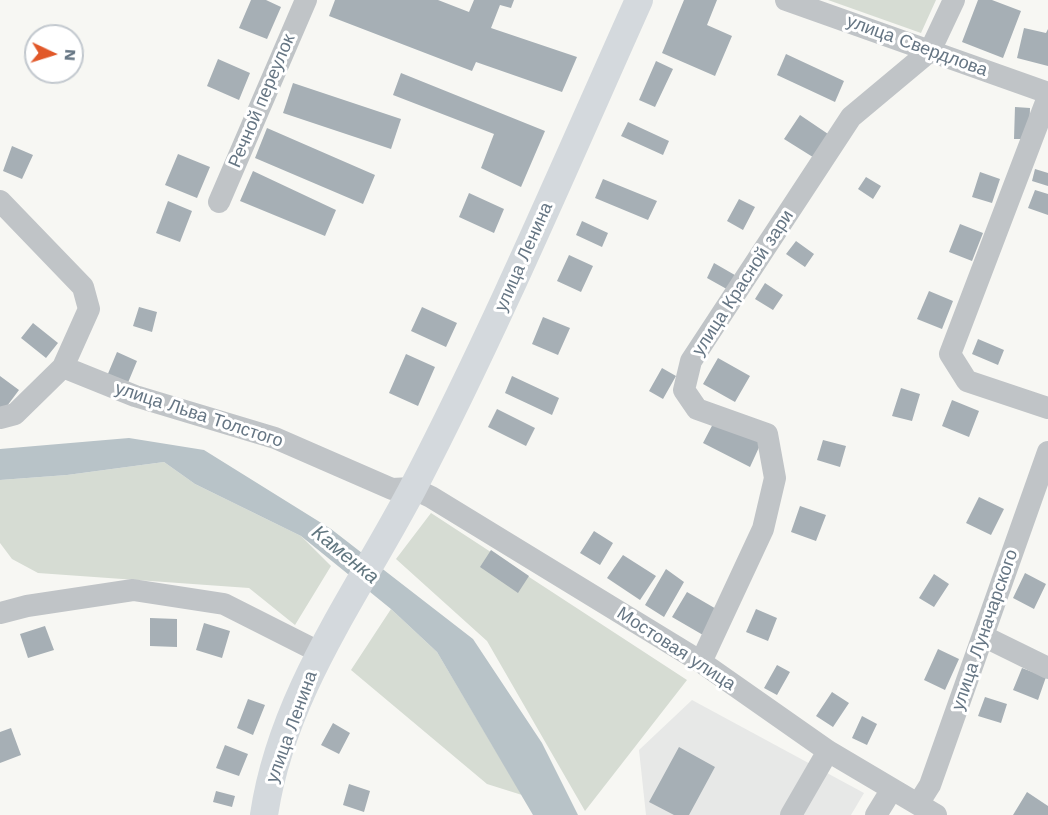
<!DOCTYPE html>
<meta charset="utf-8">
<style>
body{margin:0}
#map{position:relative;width:1048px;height:815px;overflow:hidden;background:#f7f7f3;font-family:"Work Sans",sans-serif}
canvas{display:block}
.north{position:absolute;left:24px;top:24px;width:60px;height:60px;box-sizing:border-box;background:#fff;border:2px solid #c2c8ce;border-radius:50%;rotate:94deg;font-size:16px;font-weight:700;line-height:24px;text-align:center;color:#667684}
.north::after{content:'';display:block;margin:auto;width:21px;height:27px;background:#e15829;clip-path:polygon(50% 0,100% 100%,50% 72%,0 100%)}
</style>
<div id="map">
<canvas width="1048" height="815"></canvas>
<div class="north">N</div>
</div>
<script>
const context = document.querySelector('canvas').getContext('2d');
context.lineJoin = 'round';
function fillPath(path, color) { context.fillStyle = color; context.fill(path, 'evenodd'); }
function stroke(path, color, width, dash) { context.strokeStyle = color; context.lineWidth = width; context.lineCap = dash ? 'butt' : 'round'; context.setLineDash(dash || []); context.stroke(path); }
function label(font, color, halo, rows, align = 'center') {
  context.font = font + ' "Work Sans",sans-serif'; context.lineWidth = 6; context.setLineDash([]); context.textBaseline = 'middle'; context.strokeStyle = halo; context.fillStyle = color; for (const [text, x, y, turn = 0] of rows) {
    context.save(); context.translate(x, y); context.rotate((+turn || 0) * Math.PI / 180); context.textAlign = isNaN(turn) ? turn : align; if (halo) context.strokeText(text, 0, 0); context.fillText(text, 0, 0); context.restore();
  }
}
fillPath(new Path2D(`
 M692,700L864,793L851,815H646L639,750Z`), '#e7e8e7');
fillPath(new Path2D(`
 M828,0H936L921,33Z
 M164,462L195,484L301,536L331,566L295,625L249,588L38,573L12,559L0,543V480L67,475Z
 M431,513L687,680L585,811L487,641L396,559Z
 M391,609L437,652L522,795L487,784L351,670Z`), '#d6dcd3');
fillPath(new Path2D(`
 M129,438L204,450L331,529L473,639L542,743L578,815H533L437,652L391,609L301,536L195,484L164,462L67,475L0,480V449Z`), '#b8c3c8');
fillPath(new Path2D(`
 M251,0H266L281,7L267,39L239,28Z
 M335,0H438L469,12L474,0H514L511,8L500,5L491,28L577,57L562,92L476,62L472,71L329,16Z
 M684,0H717L707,25L732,36L715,76L662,53Z
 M978,0H992L1021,11L1003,58L962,42Z
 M1024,28L1046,33L1048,29V66L1017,58Z
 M786,54L844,81L835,102L777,75Z
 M218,59L250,73L239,100L207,86Z
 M656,61L673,69L655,107L639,100Z
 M401,73L545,131L521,187L481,168L494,134L393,95Z
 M293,83L401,119L391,149L283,113Z
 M1015,107L1030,108L1029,139H1014Z
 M800,115L831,136L816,159L784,139Z
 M628,122L669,141L663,155L621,136Z
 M267,128L375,175L363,204L255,158Z
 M12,146L33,155L22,179L3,171Z
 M178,154L210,167L197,198L165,185Z
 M1035,169L1048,173V186L1032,181Z
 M253,171L336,210L325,236L240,201Z
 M980,172L1000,179L992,203L972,197Z
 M866,177L881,186L873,199L858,189Z
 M603,179L657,201L648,220L595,198Z
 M1035,190L1048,194V215L1028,208Z
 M469,193L504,209L494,233L459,217Z
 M739,199L755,207L743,230L727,221Z
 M168,201L192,211L180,242L156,233Z
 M582,221L608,233L602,247L576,235Z
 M960,224L983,233L972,261L949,252Z
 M796,241L814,254L805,267L786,254Z
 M569,255L593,266L581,292L557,281Z
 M714,263L740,278L732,292L707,278Z
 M765,283L783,295L773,310L755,299Z
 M929,291L953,301L942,329L917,319Z
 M139,307L157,312L152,332L133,326Z
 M422,307L457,323L446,347L411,331Z
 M543,317L570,328L558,355L532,344Z
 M33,323L58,343L46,358L21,338Z
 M978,339L1004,350L998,365L972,354Z
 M117,352L137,361L127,385L107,376Z
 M406,354L435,367L418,406L389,393Z
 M718,358L750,376L735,402L703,384Z
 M662,368L676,376L663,399L649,391Z
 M0,376L19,390L4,410L0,408Z
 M512,376L559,398L552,415L505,393Z
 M901,388L920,394L912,421L892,416Z
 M952,400L979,411L969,437L942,426Z
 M497,409L535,428L526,446L488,427Z
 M715,420L761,443L750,467L703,443Z
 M823,440L846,446L840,467L817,460Z
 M979,497L1004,509L991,535L966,523Z
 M800,506L826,515L816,541L791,532Z
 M594,531L613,543L600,565L580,553Z
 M491,550L529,576L518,593L480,567Z
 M623,555L656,576L640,600L607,578Z
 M666,569L684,582L664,617L645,605Z
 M1025,573L1046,584L1034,609L1013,598Z
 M934,574L949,584L934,607L919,598Z
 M687,592L718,610L703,635L672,617Z
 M756,609L777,618L768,641L746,632Z
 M150,618L177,619V647L150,646Z
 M204,623L230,631L222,658L196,650Z
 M45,626L54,650L28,658L20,634Z
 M938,649L959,659L945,690L924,680Z
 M777,665L790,672L777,695L764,688Z
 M1022,668L1046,677L1038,700L1013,690Z
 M832,692L849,703L833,727L816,716Z
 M985,697L1007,704L1001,723L978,716Z
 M248,699L265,705L253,735L237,728Z
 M862,716L877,724L867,745L852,738Z
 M333,723L350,733L339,754L321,745Z
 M11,728L21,755L0,763V732Z
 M225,745L248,754L239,776L216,768Z
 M679,747L715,767L689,815H674L649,802Z
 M349,784L370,791L364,812L343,805Z
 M216,791L235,796L232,807L213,802Z
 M1027,792L1048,806V815H1013Z`), '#a6afb5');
stroke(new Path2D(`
 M786,0L1048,93
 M1048,97L950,354L967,381L1048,408
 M0,201L83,287L89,309L63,367
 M219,202L306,0
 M0,418L15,414L63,367L135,396L275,438L392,489L412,488L431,497L701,662L828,751L936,815
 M0,613L27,606L133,590L224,604L319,652
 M983,636L1048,668
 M701,662L763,529L775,478L767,434L697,409L684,390L691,361L851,117L930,51L954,0
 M918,804L930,785L1048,452
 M791,815L828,751
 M876,815L892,789`), '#c0c4c7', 22);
stroke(new Path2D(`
 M264,815C282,693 358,593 414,486C496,328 566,163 639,0`), '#d4d9dd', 28);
label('18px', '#667684', '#fff', [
 ["улица Свердлова",917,46,20],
 ["Речной переулок",262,101,-67],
 ["улица Ленина",524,257,-66],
 ["улица Красной зари",743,283,-57],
 ["улица Льва Толстого",199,415,18],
 ["улица Луначарского",985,630,-71],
 ["Мостовая улица",676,649,33],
 ["улица Ленина",292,727,-70]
]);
label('italic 20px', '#627780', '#fff', [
 ["Каменка",345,555,39]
]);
</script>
